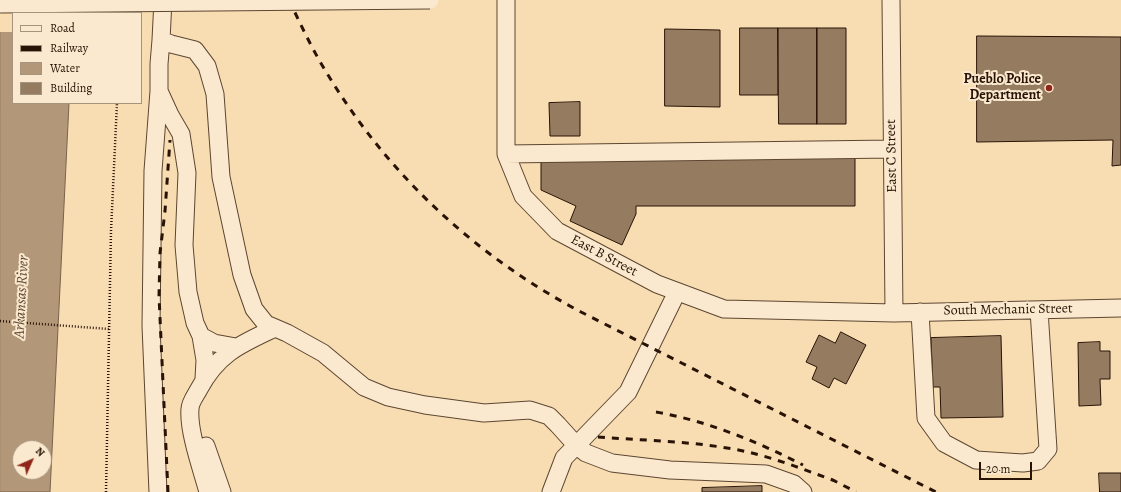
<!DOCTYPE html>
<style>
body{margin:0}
#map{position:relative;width:1121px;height:492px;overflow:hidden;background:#f8ddb3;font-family:Alegreya,serif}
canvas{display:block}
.legend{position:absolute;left:12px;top:12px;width:130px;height:92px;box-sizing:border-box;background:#fae9ce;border:1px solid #a6937e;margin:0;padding:5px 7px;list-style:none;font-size:12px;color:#291306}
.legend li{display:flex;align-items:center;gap:8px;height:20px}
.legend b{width:20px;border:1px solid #a6937e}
.north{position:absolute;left:12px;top:440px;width:40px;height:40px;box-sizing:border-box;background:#fae9ce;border:1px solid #a6937e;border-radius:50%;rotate:45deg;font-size:11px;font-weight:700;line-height:16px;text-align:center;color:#291306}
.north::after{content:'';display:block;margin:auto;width:14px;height:18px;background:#8f2418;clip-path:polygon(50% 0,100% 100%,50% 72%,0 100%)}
.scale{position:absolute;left:979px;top:462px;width:53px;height:18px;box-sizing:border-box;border:2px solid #291306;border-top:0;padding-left:5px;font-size:12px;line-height:14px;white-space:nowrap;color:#291306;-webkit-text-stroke:3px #fae9ce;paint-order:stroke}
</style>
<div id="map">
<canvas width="1121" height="492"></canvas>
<ul class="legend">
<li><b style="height:5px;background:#fae9ce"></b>Road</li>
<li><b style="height:5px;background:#291306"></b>Railway</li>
<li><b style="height:11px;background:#b29878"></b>Water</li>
<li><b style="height:11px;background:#957c60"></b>Building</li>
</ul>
<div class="north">N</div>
<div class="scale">20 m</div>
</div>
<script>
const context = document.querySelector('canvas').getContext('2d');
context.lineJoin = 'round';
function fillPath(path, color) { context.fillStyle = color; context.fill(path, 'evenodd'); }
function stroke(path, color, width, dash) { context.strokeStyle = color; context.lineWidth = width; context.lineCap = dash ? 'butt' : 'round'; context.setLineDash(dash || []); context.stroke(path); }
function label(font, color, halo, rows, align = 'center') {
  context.font = font + ' Alegreya,serif'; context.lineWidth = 4; context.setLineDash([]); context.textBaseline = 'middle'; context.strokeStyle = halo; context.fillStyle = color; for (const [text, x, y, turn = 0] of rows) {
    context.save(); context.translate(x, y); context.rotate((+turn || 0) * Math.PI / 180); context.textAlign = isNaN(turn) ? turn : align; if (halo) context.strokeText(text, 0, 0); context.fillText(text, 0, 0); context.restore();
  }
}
const water = new Path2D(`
 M0,0L13,13V103H69L50,492H0ZM20,448H44V472H20Z`);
fillPath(water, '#b29878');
stroke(water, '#7b634a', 1);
fillPath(new Path2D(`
 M0,0H75V13H13V32H0Z`), '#f8ddb3');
const building = new Path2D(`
 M740,28H778V95H740Z
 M778,28H817V124H779Z
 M817,28H846V124H817Z
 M665,29L720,30V107L665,106Z
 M977,36L1121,37V165L1112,166L1113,140L977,142Z
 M580,102V136H550L549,103Z
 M855,158V206H636V214L622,245L570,221L576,206L541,190V159Z
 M841,332L866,345L846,384L834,378L829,388L812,379L817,367L806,362L819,335L835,343Z
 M1001,336L1003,417L941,418L940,387H933L931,338Z
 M1100,342V351H1110V379H1100L1101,405L1079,406L1078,343Z
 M1099,473H1121V492H1100Z
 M762,486V492H702V488Z`);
fillPath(building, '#957c60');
stroke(building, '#291306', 1);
const minor = new Path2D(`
 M163,0L161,40L171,44L195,50L207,66L215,94L221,177L242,275L254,309L266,324L287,333L323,353L364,387L388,397L425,405L484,413L530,410L549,416L558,425L576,445L586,453L612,463L670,470L766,474L794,484L803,492
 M506,0V154L523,196L557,231L657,284L724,309L894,313L1121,308
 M891,0L894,313
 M161,40L159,64V91L170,115L181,134L187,173L184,245L188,292L195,323L201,336L214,343L236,347
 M506,154L892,149
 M920,312L926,418L944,443L976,460L1023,463L1038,461L1048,449L1039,310
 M201,336L205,360L204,379
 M206,446L222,492
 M158,492L151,326L153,171L159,91
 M208,492C202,470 188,431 190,409C190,402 196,395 199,389C218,353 241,344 275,328
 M551,492L564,458L628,392L677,292`);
stroke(minor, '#5d4631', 19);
stroke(new Path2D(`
 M0,321L109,329
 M106,492L111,231L117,103`), '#291306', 2.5, [1, 2]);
stroke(minor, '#fae9ce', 17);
stroke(new Path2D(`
 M289,0C300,23 311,47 325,70C387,174 474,255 581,312L936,492
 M656,412C707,421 756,441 803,465
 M598,437C649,441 702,441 752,453C780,460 808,471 835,481
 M831,479L856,492
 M168,492L159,296L160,253L165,211L170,140`), '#291306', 3, [7, 7]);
const minorBridge = new Path2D(`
 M0,4L430,0`);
stroke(minorBridge, '#5d4631', 19, []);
stroke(minorBridge, '#fae9ce', 17);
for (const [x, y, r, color] of [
 [1049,88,4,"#8f2418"]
]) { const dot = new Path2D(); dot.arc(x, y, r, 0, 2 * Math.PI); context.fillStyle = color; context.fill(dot); stroke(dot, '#fae9ce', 1.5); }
label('bold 14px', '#291306', '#fae9ce', [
 ["Pueblo Police",1041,80],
 ["Department",1041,96]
], 'right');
label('14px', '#291306', '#fae9ce', [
 ["East C Street",892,156,-91],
 ["East B Street",604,256,28],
 ["South Mechanic Street",1008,310,-1]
]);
label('italic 15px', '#604834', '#fae9ce', [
 ["Arkansas River",22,297,-87]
]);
</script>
